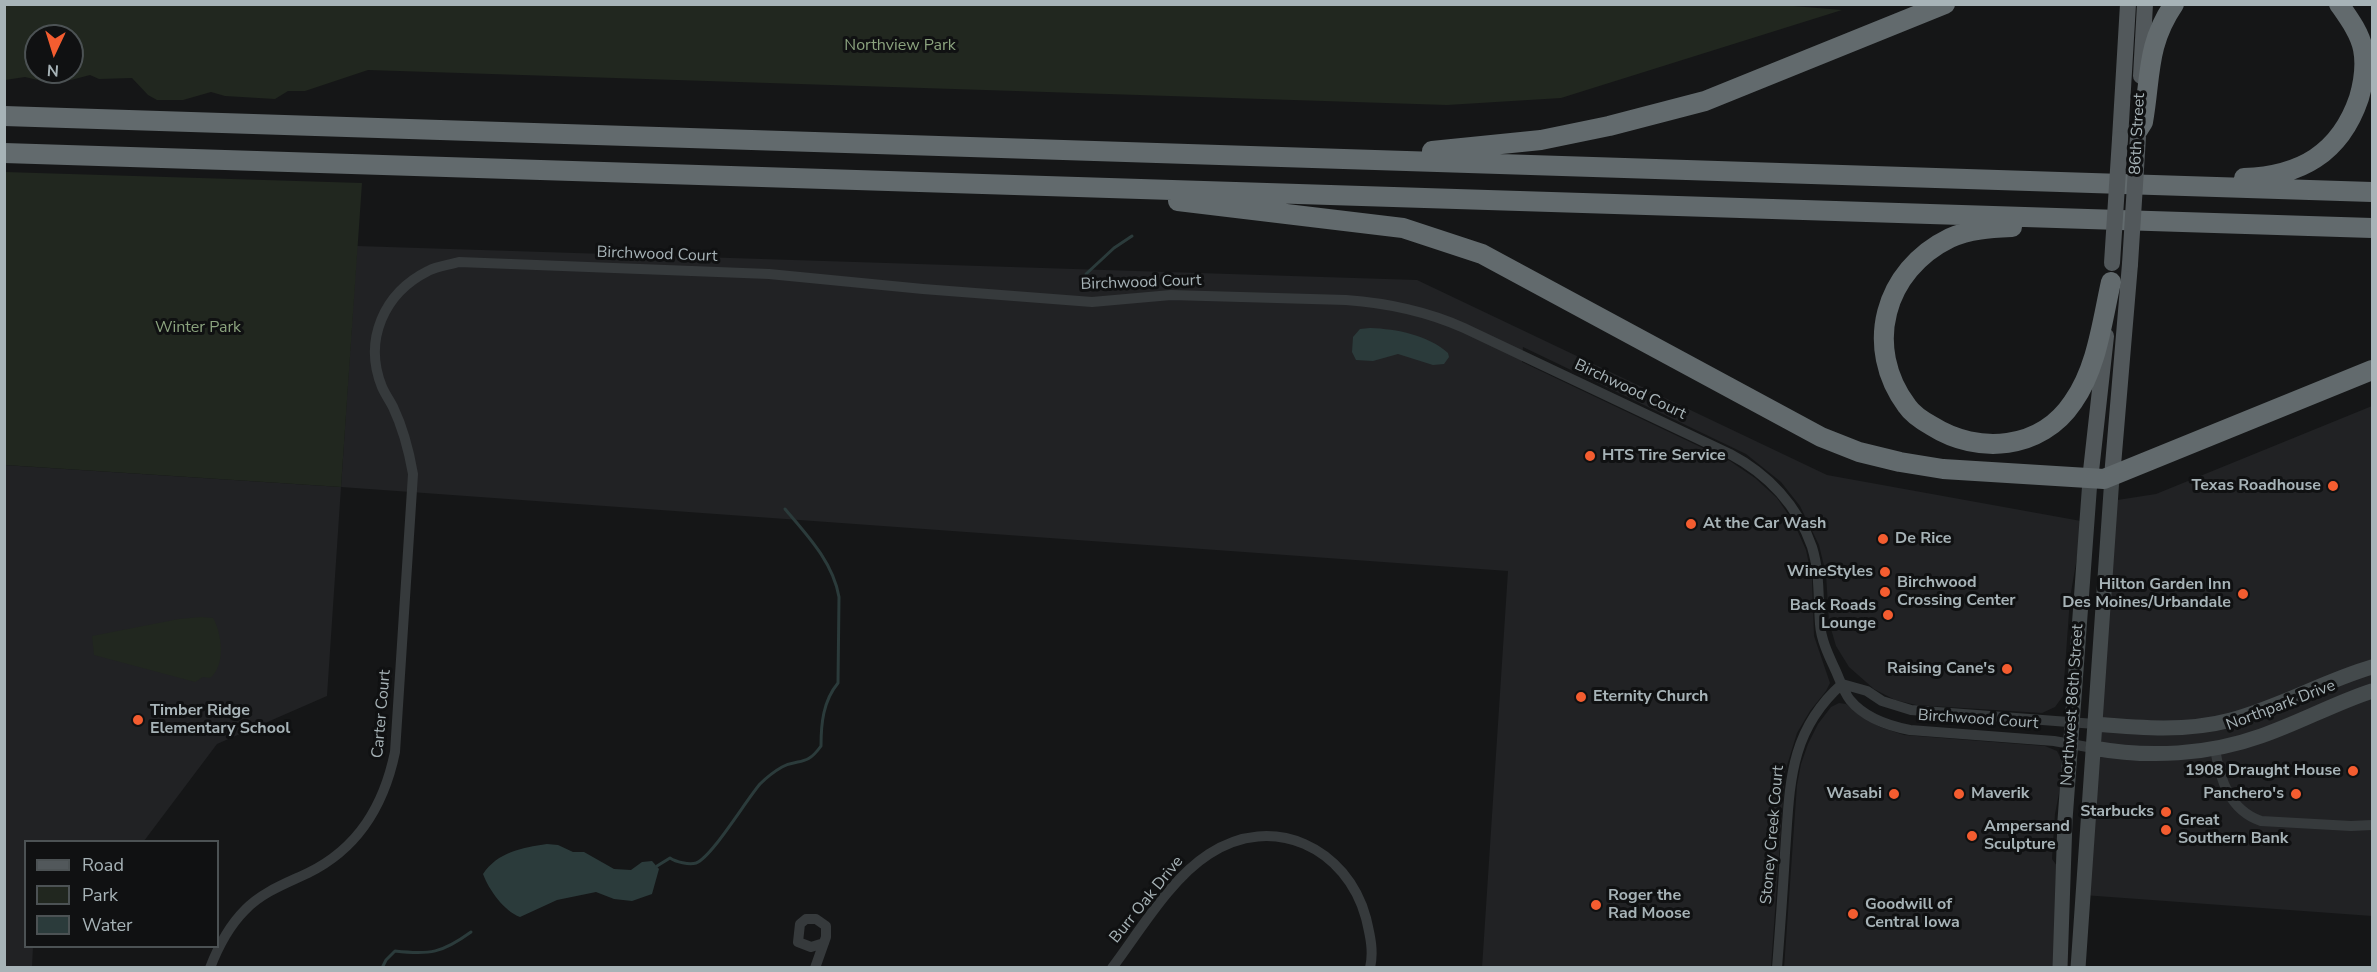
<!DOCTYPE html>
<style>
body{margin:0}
#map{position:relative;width:2377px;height:972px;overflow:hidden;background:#151617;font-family:"Nunito Sans",sans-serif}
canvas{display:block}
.frame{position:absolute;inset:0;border:6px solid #a7b3b7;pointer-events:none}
.legend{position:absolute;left:24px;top:840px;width:195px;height:108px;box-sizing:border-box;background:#101112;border:2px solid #4c5254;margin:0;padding:8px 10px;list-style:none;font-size:18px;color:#a7b3b7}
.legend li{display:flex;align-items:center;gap:12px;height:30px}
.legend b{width:30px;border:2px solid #4c5254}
.north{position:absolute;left:24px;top:24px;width:60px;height:60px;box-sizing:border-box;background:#101112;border:2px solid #4c5254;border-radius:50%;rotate:184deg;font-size:16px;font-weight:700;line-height:24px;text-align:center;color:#a7b3b7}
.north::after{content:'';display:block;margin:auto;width:21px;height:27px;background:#f45d30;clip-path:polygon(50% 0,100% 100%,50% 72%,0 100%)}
</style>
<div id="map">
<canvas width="2377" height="972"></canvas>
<div class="frame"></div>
<ul class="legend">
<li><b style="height:8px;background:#52585b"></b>Road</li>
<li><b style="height:16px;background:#21271f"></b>Park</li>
<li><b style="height:16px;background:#2b3b3b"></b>Water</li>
</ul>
<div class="north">N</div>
</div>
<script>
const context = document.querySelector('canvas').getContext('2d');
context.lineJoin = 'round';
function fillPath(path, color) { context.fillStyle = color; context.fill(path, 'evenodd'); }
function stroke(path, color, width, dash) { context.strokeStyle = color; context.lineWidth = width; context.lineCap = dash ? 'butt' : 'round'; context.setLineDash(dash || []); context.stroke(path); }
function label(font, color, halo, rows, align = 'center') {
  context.font = font + ' "Nunito Sans",sans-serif'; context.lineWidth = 6; context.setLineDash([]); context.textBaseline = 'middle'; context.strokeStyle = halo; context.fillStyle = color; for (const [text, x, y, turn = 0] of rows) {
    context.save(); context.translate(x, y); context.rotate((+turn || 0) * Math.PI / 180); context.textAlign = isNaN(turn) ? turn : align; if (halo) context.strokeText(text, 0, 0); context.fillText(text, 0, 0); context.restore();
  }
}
fillPath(new Path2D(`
 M357,246L1417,280L1827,475L2081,521L2079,546L2070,598L2063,696L2055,707L2042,713L1916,705L1895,700L1874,689L1849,667L1836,646L1829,622L1826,574L1819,545L1800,506L1781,482L1746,454L1523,347L1522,362L1730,461L1755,478L1777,498L1794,523L1806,550L1812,579L1814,636L1830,683L1826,691L1810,711L1797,733L1785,772L1771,967L1482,968L1508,571L341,487L327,696L217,744L144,841L26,842V946L33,947L32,967L5,968L4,465L341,487Z
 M2372,406V916L2083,895L2111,501L2156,494Z
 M1839,703L1846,704L1880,727L1904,735L2045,746L2057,751L2061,759L2062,778L2055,814L2052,859L2057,866L2054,967L1784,968L1797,785L1801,764L1808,744L1818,724L1831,707Z`), '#212224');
fillPath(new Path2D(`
 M5,4H1769L1842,10L1561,98L1447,105L368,70L305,91H288L275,99L225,96L211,92L183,100H157L148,95L132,78L99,79L90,75L71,80L46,82L25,77L5,80ZM36,36H72V72H36Z
 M5,172L362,183L341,487L5,465Z
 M201,617L213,618C222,633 226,666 210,678L203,677L195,682L94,655L92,636L179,619Z`), '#21271f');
fillPath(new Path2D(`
 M1370,328C1397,329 1428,335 1448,353L1449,357L1444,364L1433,365L1398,354L1373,361L1356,360L1352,352L1353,337L1360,329Z
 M547,844L558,845L573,852H584L614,869L631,870L642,862L652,861L659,869L652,894L632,901L614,899L596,892L557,900L520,917C504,911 489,890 483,874C498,852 521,848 547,844Z`), '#2b3b3b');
stroke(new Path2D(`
 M1086,274L1114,248L1132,236
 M657,866L670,858C676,862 689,865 696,863C712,857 746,800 760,784C766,778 775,771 782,767C800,758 806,767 821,746C821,724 823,701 838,683L839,597C833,562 807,535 785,509
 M382,968L386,960L395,951C430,955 442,953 471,932`), '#2b3b3b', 3);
stroke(new Path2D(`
 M1842,684L1867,691L1882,701L1911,710L2095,724
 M2215,749C2220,779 2229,810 2261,821L2351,826L2372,825
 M210,968C218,947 229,926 245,910C262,892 287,883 308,873C359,848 384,805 395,752L413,474C409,451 403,428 393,407C390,401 385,394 382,387C363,340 384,293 428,271C437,266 449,265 459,262L769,274L923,289L1092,302L1171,295L1346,300C1388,303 1426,311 1464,328L1730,454C1768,474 1798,506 1812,547C1820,573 1818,598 1820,624C1821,639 1828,654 1834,667C1839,677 1843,691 1850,700C1864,717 1889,726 1910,730L2054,741L2093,748
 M815,968L826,937V926L816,919H806L800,924L798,942L811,947L824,943
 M1112,968C1140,931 1170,879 1209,854C1273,812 1347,848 1366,918C1370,935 1374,951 1370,968
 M1777,968C1780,929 1783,891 1785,853C1790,786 1788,732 1842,684`), '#363a3c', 10);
stroke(new Path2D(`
 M2095,724C2141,728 2186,732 2231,720C2280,707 2324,681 2372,667
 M2093,748C2149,758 2208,755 2261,736C2299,723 2335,703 2372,691
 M2060,968L2065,820L2090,480
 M2078,968L2112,477`), '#444a4c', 15);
stroke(new Path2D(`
 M2141,76L2145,4
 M2120,139L2128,4
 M2112,477L2130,264
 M2090,480L2106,336`), '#52585b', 16);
stroke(new Path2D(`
 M4,116L2372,192
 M2138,130L2143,122C2151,77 2146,45 2174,4
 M1432,151L1541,140L1609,126L1705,101L1945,4
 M4,153L2372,228
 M2244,178C2300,176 2340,154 2359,98C2363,84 2366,64 2363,49C2360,33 2348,17 2339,4
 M1178,201L1403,228L1482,254L1821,437L1859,452L1900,462L1943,469L2104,479L2372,370
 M2012,227C1991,228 1969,229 1950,238C1884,270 1863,347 1907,406C1913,415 1923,421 1932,426C1978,455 2041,450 2073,402C2097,368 2102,322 2111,282`), '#626a6d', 20);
stroke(new Path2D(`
 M2112,263L2120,139
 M2130,264L2138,137`), '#52585b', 16);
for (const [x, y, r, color] of [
 [1590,456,6,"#f45d30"],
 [2333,486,6,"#f45d30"],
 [1691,524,6,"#f45d30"],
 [1883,539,6,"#f45d30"],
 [1885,572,6,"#f45d30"],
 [1885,592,6,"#f45d30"],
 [2243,594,6,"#f45d30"],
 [1888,615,6,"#f45d30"],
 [2007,669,6,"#f45d30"],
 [1581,697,6,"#f45d30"],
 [138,720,6,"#f45d30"],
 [2353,771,6,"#f45d30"],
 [1894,794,6,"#f45d30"],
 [1959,794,6,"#f45d30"],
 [2296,794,6,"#f45d30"],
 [2166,812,6,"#f45d30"],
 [2166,830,6,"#f45d30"],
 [1972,836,6,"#f45d30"],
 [1596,905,6,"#f45d30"],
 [1853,914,6,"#f45d30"]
]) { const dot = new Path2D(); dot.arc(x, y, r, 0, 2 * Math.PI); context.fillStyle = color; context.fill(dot); stroke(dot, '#101112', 2); }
label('16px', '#8ba37e', '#101112', [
 ["Northview Park",900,46],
 ["Winter Park",198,328]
]);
label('16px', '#a7b3b7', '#101112', [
 ["86th Street",2138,134,-87],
 ["Birchwood Court",657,255,2],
 ["Birchwood Court",1141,283,-2],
 ["Birchwood Court",1630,390,25],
 ["Northwest 86th Street",2073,705,-86],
 ["Northpark Drive",2281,706,-21],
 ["Carter Court",382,714,-85],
 ["Birchwood Court",1978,720,4],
 ["Stoney Creek Court",1773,835,-85],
 ["Burr Oak Drive",1147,900,-51]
]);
label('bold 16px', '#a7b3b7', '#101112', [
 ["HTS Tire Service",1602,456],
 ["Texas Roadhouse",2321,486,"right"],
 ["At the Car Wash",1703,524],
 ["De Rice",1895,539],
 ["WineStyles",1873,572,"right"],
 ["Birchwood",1897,583],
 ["Crossing Center",1897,601],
 ["Hilton Garden Inn",2231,585,"right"],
 ["Des Moines/Urbandale",2231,603,"right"],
 ["Back Roads",1876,606,"right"],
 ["Lounge",1876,624,"right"],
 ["Raising Cane's",1995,669,"right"],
 ["Eternity Church",1593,697],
 ["Timber Ridge",150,711],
 ["Elementary School",150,729],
 ["1908 Draught House",2341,771,"right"],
 ["Wasabi",1882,794,"right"],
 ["Maverik",1971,794],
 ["Panchero's",2284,794,"right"],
 ["Starbucks",2154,812,"right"],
 ["Great",2178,821],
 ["Southern Bank",2178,839],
 ["Ampersand",1984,827],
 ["Sculpture",1984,845],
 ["Roger the",1608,896],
 ["Rad Moose",1608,914],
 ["Goodwill of",1865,905],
 ["Central Iowa",1865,923]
], 'left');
</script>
